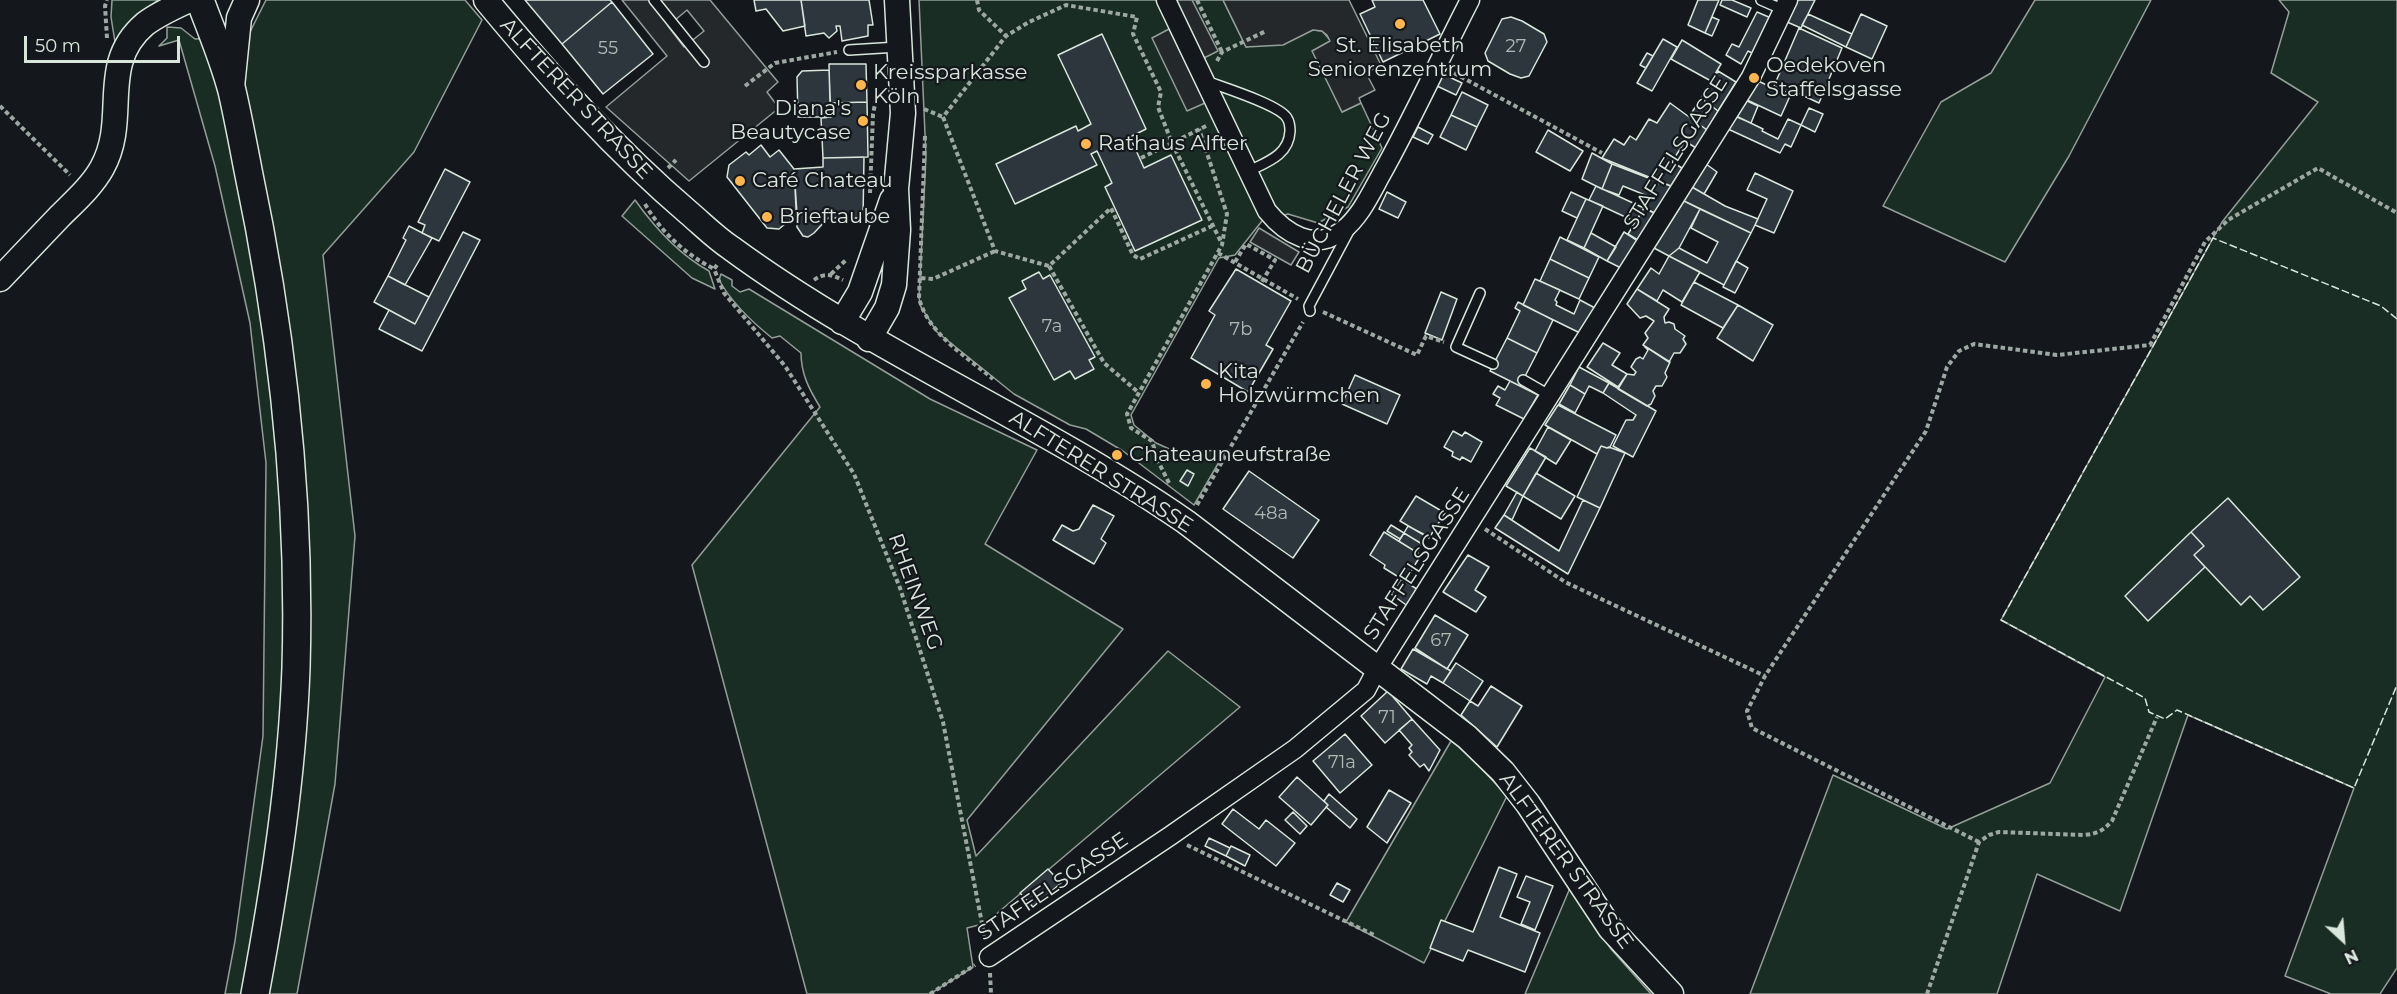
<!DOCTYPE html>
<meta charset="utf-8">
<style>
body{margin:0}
#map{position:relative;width:2397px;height:994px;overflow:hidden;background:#14181c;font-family:Montserrat,sans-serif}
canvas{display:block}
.north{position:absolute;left:2313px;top:910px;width:60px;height:60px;-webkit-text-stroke:4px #14181c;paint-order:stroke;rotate:154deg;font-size:16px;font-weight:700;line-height:24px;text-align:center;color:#d8e6dc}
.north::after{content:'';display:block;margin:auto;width:21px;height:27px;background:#d8e6dc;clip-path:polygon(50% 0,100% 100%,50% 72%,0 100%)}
.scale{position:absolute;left:24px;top:36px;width:156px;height:27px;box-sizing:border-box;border:3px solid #d8e6dc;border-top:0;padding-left:8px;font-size:18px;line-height:21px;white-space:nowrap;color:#d8e6dc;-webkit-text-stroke:4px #14181c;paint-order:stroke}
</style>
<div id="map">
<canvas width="2397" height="994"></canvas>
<div class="north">N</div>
<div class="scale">50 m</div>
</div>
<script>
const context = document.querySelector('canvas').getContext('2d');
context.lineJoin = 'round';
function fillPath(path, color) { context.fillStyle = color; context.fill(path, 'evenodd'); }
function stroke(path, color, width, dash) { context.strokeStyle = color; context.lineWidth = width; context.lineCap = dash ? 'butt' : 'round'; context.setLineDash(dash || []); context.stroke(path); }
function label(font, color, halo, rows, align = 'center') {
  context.font = font + ' Montserrat,sans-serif'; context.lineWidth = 4.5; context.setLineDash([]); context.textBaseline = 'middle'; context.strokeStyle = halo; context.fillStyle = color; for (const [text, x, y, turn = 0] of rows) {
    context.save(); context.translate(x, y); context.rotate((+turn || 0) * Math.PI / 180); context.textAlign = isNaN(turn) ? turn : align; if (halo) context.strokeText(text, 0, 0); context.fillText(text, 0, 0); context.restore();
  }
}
const green = new Path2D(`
 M112,0H158L130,22L115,42L111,17Z
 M266,0H465L482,20L414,152L323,255L355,536L335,784L297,994H225L235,941L263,736L266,463L250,323L215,166L179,40L159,46L167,38V27L181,28L195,39L248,36Z
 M919,0H1223L1246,47L1313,30L1322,31L1331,41L1313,51L1342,112L1361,103L1382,148L1348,207L1318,223L1288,214L1262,221L1235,255L1219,258L1131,415L1134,425L1156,443L1176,452L1226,450L1194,505L1123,451L1086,429L1070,425L1014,394L937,332L921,307L919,298L926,156Z
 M2035,0H2151L2069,156L2005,262L1883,206L1941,102L1991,73Z
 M2279,0H2397V968L2380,994H2331L2285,976L2354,788L2188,715L2120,911L2037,874L1997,994H1750L1833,775L1947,829L2050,783L2105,677L2001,620L2222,222L2318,102L2271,73L2289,12Z
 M635,200C655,228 678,254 709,271L715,289L692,278L622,216Z
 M721,274L732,280V286L740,292L749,289L930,399L1037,450L985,544L1123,629L967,820L976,856L1168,651L1240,707L994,916L979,925L967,928L973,967L930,994H807L692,565L820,407C809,389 801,374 801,353L780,336L772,338C752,322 732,303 719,280Z
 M1451,741L1468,754L1507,796L1424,963L1346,922Z
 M1570,888L1611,949L1651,994H1525Z`);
fillPath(green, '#1a2d24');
stroke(green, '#939e99', 1.5);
const parking = new Path2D(`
 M622,0H710L778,82L767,92L779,108L689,181L606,107L667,56ZM687,10L704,31L684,47L668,26Z
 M1176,0H1192L1218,51L1204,58Z
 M1223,0H1349L1381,65L1366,73L1375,90L1359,98L1361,103L1342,112L1312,51L1330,41L1327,35L1322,31L1313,30L1283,45L1246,47Z
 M1169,29L1205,103L1187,111L1152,38Z
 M1259,228L1299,252L1291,265L1250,242Z`);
fillPath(parking, '#24282b');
stroke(parking, '#939e99', 1.5);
const building = new Path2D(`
 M525,0H610L612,2L562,44Z
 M754,0H801L805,26L783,31L766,9L756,11Z
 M801,0H869L873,25H868V36L842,41L840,26H836L837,31L829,38L824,33L806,36Z
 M1372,0H1423L1440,34L1383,62L1360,14L1375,7Z
 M1698,0H1719L1705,33L1688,25Z
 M1722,0H1732L1751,8L1747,17L1720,5Z
 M1798,0H1815L1801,28L1787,22Z
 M612,2L653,54L603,94L562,44Z
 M1757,12L1771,18L1752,53L1748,51L1741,64L1726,55L1732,44L1739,47Z
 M1808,14L1852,34L1846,47L1802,25Z
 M1861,14L1887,26L1872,59L1846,47Z
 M1511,17L1522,21L1544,34L1547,42L1529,76L1521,78L1510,74L1488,61L1485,53L1502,19Z
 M1712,17L1719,20L1712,36L1705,33Z
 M1799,28L1842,48L1819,103L1791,90L1789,94L1774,86Z
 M1102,34L1146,129L1130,137L1144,168L1171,155L1202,220L1135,251L1105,187L1112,183L1097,151L1091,154L1097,165L1015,204L996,164L1076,126L1078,131L1091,124L1058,55Z
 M1663,39L1677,47L1652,91L1637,83Z
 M1682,40L1721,64L1711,81L1671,59Z
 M1647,53L1653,56L1646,68L1640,65Z
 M829,64H866L867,102L830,103Z
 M829,70L831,117H798L797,77L802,71Z
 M1718,71L1736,82L1718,111L1701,98Z
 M1443,74L1462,83L1456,95L1437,86Z
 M1756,80L1790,96L1781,116L1747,100Z
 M1462,92L1488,105L1477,127L1451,115Z
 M1701,98L1718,111L1707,130L1689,117Z
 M1745,100L1758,106L1751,123L1737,117Z
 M867,102L868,157L823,158L821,118L831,117L830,103Z
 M1670,103L1707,130L1696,148L1685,141L1672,162L1682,168L1671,186L1602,158L1614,139L1624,145L1630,136L1636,140L1649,119L1657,123Z
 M1809,108L1823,114L1815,132L1801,125Z
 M1451,115L1477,127L1466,150L1440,137Z
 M1736,116L1763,129L1762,131L1778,139L1788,119L1801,125L1791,147L1785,144L1780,153L1728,129Z
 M1418,127L1433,135L1428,144L1413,137Z
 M1548,130L1583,151L1570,171L1536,152Z
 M761,145L770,157L779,150L794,169L797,214L779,229L767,228L727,177L729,165L746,152L749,155Z
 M1592,153L1612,164L1602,189L1582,179Z
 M864,157L863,218H828L814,233L808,237L803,236L797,227L794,169L823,167V158Z
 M1612,164L1651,179L1659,182L1650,197L1623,186L1619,195L1602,189Z
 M1706,164L1717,172L1704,194L1692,187Z
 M445,169L470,182L439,241L422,233L425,225L418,222Z
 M1755,173L1793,191L1774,233L1755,225L1767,199L1747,190Z
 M1659,182L1671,186L1656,214L1644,208Z
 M1596,186L1644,208L1636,222L1589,200Z
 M1692,187L1725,206L1758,219L1751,233L1684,201Z
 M1387,192L1406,202L1398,218L1379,209Z
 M1571,192L1586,199L1577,218L1562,211Z
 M1586,199L1603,206L1584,248L1567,240Z
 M1684,201L1700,209L1679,248L1669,256L1654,248Z
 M1644,208L1657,214L1641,242L1628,234Z
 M1700,209L1751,233L1724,285L1669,256L1679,248L1707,263L1718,242L1691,228Z
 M409,226L432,238L405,285L388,276L406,240L403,238Z
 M463,232L480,240L422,351L379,329L389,310L415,324Z
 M1624,232L1638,241L1621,268L1607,261Z
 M1591,233L1616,247L1607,261L1584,248Z
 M1560,237L1599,257L1589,278L1550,259Z
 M1669,256L1700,272L1682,302L1663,290L1657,301L1637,289L1651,268L1659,274Z
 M1550,259L1589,278L1579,299L1540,281Z
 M1736,261L1748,268L1735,293L1723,287Z
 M1236,269L1291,301L1266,345L1273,349L1248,392L1191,358L1215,315L1209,311Z
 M1039,272L1043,279L1050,275L1095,357L1089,360L1094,369L1075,379L1070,371L1054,380L1009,298L1026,289L1022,281Z
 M388,276L429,297L415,324L374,302Z
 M1535,279L1560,290L1555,300L1557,302L1556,305L1574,314L1580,300L1595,308L1580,333L1523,305Z
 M1694,282L1738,305L1723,328L1681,305Z
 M1637,289L1669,309L1664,317L1665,323L1669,322L1674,324L1675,329L1685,336L1683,339L1686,344L1680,353H1674L1669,362L1643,345L1648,338L1645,333L1654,321L1646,316L1640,318L1627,304Z
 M1441,292L1457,299L1442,340L1425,333Z
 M1518,302L1553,320L1537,353L1507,338L1520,311L1515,308Z
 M1738,305L1773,325L1753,361L1717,338Z
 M1507,338L1537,353L1520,386L1490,371Z
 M1603,343L1620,353L1612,365L1627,374L1618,387L1587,367Z
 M1643,345L1670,362L1665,373L1667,377L1662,386H1656L1653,391L1655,396L1651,404L1647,406L1618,389L1627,374L1634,375L1636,372L1631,367L1636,359L1640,357L1643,359L1648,350Z
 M1579,367L1609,383L1603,393L1589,386L1585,394L1570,385Z
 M1355,375L1400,395L1387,424L1342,404Z
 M1510,381L1538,395L1524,419L1496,405L1500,398L1493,394L1498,386L1505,390Z
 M1609,383L1656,411L1633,457L1613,446L1626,420H1633L1636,415L1603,393Z
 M1570,385L1585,394L1575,413L1559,404Z
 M1558,405L1616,435L1610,447L1607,448L1601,446L1597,454L1545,425Z
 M1548,427L1571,440L1556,464L1535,451Z
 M1453,431L1462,436L1465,432L1482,442L1471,462L1462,457L1460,460L1452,456L1453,452L1444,447Z
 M1601,446L1607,448L1609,447L1625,453L1600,508L1577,497Z
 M1530,448L1546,457L1523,496L1506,486Z
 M1187,470L1194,474L1188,486L1180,481Z
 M1249,471L1319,520L1293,558L1223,509Z
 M1536,473L1575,496L1561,519L1523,496Z
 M1517,492L1523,496L1512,520L1504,515Z
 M1416,496L1445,513L1429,538L1400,521Z
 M2228,498L2300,577L2263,610L2250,596L2241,605L2194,555L2204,546L2191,532Z
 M1583,500L1600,508L1568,574L1495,528L1504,515L1559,551Z
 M1093,505L1114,516L1101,539L1106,543L1094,564L1053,540L1062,525L1073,531L1079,529Z
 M1391,525L1404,533L1400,539L1387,531Z
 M1408,526L1427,536L1422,544L1404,533Z
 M1384,532L1421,555L1405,581L1384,568L1385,565L1370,555Z
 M2191,532L2204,546L2194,555L2205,567L2148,621L2125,596Z
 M1404,533L1422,544L1417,553L1399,541Z
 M1468,555L1489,567L1475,590L1486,597L1476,612L1443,592Z
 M1401,579L1420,591L1409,607L1391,594Z
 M1435,615L1468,635L1447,669L1415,648Z
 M1413,649L1451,671L1443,683L1431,676L1427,684L1401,669Z
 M1456,663L1483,681L1470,701L1443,683Z
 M1491,686L1522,706L1497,747L1461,715L1470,701L1478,706Z
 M1388,691L1412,719L1385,743L1361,716Z
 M1412,719L1440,750L1429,771L1424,764L1420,767L1409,755L1412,752L1409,748L1412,745L1399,730Z
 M1345,734L1372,765L1340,793L1313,761Z
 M1297,777L1328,805L1311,825L1279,797Z
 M1389,790L1411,803L1387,843L1367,827Z
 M1329,794L1357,819L1350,828L1326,807L1328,805L1324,801Z
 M1233,809L1259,829L1266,820L1295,843L1276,866L1222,824Z
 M1293,812L1307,826L1300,834L1285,820Z
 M1209,838L1230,848L1226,856L1205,846Z
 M1231,846L1250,855L1245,866L1226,856Z
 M1499,867L1517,874L1500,917L1540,933L1525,972L1468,950L1463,961L1430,948L1441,920L1473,932Z
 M1048,869L1061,883L1033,907L1020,893Z
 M1526,876L1553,886L1535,930L1521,924L1530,902L1517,897Z
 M1337,883L1350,890L1343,902L1330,895Z`);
fillPath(building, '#2c363c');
stroke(building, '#d8e6dc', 1.5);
const service = new Path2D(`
 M654,0L704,62
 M1761,0L1784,10
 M849,50L898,47
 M1206,81C1222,87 1280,105 1287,118C1289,121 1290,127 1290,131C1289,155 1267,162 1249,171
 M1480,293L1456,347L1493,364
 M1310,311L1309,306L1349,231
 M1523,380L1549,395`);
const minor = new Path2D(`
 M1166,0L1267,211C1285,233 1314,252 1342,231C1360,217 1370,195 1381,175C1413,118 1440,58 1470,0
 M989,957L1170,836L1295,749L1366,690L1377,669L1751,77L1788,0`);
const tertiary = new Path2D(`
 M486,0C549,76 614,149 689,213C703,225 716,238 731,248C874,353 1040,421 1186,522L1467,737L1503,772L1528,804L1610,928L1671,994
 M232,87L239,18L247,0
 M0,279C20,258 40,237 60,216C75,201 92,186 102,168C130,118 97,65 145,24C158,14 174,7 189,0
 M842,322L860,292L892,200
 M869,339L887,308L894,285L898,230L896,189L903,113L897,0`);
const secondary = new Path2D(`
 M200,0C211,30 224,60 232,91C238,117 243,144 248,170C283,336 301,498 296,668C292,778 275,886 255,994`);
stroke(service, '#d8e6dc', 12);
stroke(minor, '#d8e6dc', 21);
stroke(tertiary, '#d8e6dc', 27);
stroke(secondary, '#d8e6dc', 30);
stroke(new Path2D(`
 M977,0L979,10L1006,36
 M1197,0L1222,52
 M107,38L105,6L107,0
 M1217,61L1222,52L1266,31
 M1454,73L1602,153
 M745,86L775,63L837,52
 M0,106L70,175
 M924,109L943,117
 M1206,126L1172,143L1222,244
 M925,136L919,298C928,334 966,356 993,379
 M1141,158L1172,143L1158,107L1161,92L1133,34L1137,17L1066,5L1029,22L1006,36L943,117L995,251L1049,266L1111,208L1133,255L1140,259L1212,226
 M668,168L676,160
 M870,193L873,114L878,90
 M645,204C661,232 685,254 714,269
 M1218,253L1298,299
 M1235,262L1246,244L1275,260L1261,283
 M717,265L714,269L724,293L785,366L854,474L900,588L943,722L985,939
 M1049,266L1104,363L1138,392
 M831,274L846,260
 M921,278L933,279L995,251
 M814,280C825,272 832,275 843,280
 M1323,312L1417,355L1426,336L1444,342
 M1169,483L1158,461L1152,441L1131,428L1127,414L1222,245L1227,214L1199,129
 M1197,505L1303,322
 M1485,529L1565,582L1765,676
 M1979,842L1752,728L1747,711L1765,676L1926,431L1947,367L1959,351L1974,344L2057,355L2150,345L2205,242L2228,220L2318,168L2397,213
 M1187,845L1376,936
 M990,973L991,994
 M930,994L975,965
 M1927,994L1979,842L1989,835L1999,832L2084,835C2096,834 2103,831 2112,821L2157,717`), '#9da8a2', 4, [4.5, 3]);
stroke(service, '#14181c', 9);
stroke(minor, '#14181c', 18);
stroke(tertiary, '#14181c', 24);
stroke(secondary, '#14181c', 27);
stroke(new Path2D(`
 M2397,319L2381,306L2213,238L2001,620L2145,698L2149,712L2165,719L2177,710L2354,788L2397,685`), '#d8e6dc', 1.5, [8, 3]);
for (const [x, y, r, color] of [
 [1400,24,6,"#ffb74d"],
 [1754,78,6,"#ffb74d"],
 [861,85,6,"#ffb74d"],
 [863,121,6,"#ffb74d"],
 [1086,144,6,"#ffb74d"],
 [740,181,6,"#ffb74d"],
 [767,217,6,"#ffb74d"],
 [1206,384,6,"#ffb74d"],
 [1117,455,6,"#ffb74d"]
]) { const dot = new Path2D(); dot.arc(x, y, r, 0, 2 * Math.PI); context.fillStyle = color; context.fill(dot); stroke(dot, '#14181c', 2); }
label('18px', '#adbab4', null, [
 ["27",1516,47],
 ["55",608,49],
 ["7a",1052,327],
 ["7b",1241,330],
 ["48a",1271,514],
 ["67",1441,641],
 ["71",1387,718],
 ["71a",1342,763]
]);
label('21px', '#d8e6dc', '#14181c', [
 ["St. Elisabeth",1400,46,"center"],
 ["Seniorenzentrum",1400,70,"center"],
 ["Oedekoven",1766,66],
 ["Staffelsgasse",1766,90],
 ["Kreissparkasse",873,73],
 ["Köln",873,97],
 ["Diana's",851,109,"right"],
 ["Beautycase",851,133,"right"],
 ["Rathaus Alfter",1098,144],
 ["Café Chateau",752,181],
 ["Brieftaube",779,217],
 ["Kita",1218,372],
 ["Holzwürmchen",1218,396],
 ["Chateauneufstraße",1129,455]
], 'left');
label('21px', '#d8e6dc', '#14181c', [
 ["ALFTERER STRASSE",576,99,47],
 ["STAFFELSGASSE",1676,153,-58],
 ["BÜCHELER WEG",1344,193,-62],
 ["ALFTERER STRASSE",1101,472,32],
 ["STAFFELSGASSE",1417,564,-57],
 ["RHEINWEG",915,592,70],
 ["ALFTERER STRASSE",1566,861,54],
 ["STAFFELSGASSE",1053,887,-34]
]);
</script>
